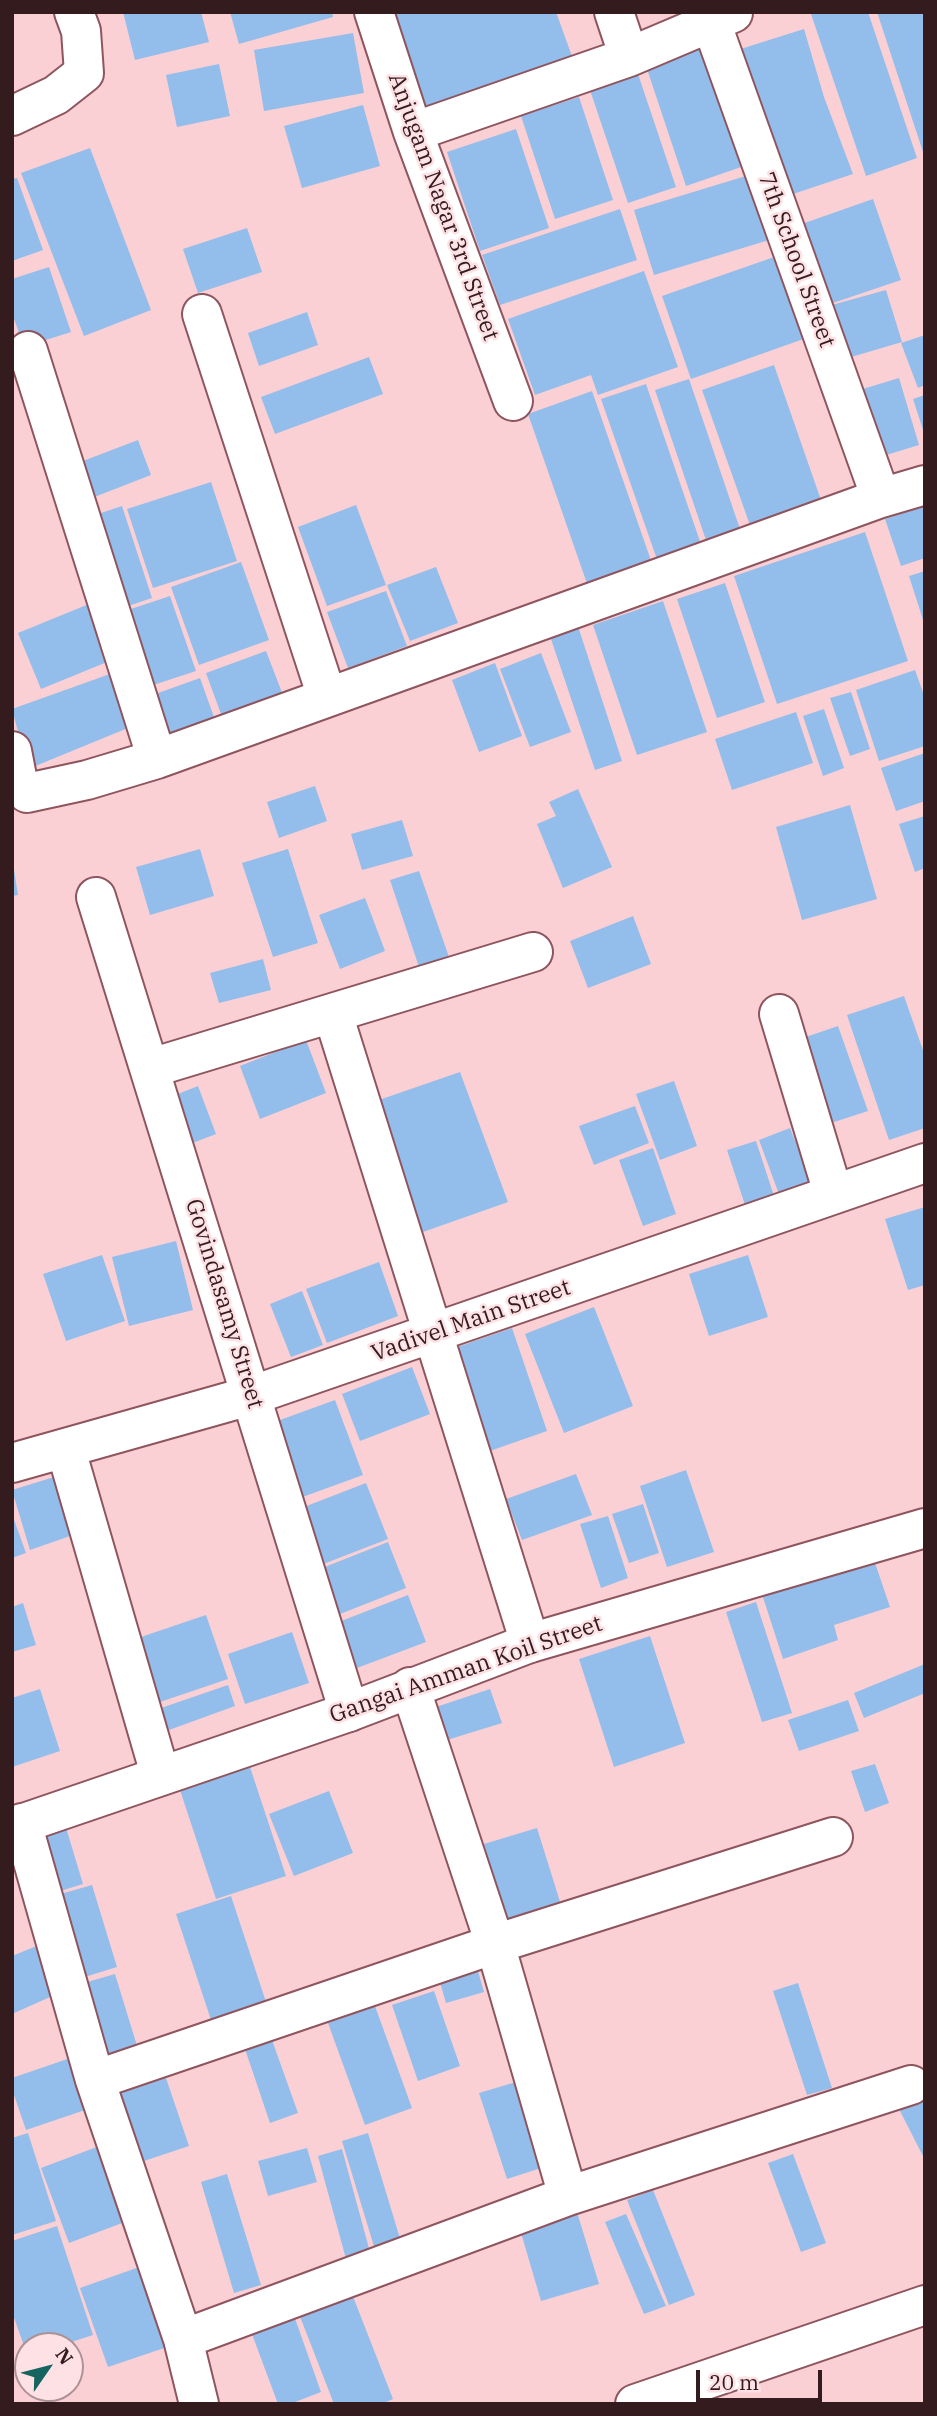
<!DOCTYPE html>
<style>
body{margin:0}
#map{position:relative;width:937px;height:2416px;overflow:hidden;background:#fad0d5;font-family:"IBM Plex Serif",serif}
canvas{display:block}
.frame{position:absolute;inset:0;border:14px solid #331b1e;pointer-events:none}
.north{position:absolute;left:14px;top:2332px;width:70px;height:70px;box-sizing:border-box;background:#fee1e4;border:2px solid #ad9295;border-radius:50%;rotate:55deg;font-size:19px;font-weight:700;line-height:28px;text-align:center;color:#331b1e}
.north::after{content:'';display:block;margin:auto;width:24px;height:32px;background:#166460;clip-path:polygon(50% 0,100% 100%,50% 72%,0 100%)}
.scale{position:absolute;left:696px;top:2370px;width:126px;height:32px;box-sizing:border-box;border:4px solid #331b1e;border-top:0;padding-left:9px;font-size:21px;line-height:24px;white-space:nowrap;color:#331b1e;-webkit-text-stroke:5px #fee1e4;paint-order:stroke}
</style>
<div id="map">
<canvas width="937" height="2416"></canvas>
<div class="frame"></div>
<div class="north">N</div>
<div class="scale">20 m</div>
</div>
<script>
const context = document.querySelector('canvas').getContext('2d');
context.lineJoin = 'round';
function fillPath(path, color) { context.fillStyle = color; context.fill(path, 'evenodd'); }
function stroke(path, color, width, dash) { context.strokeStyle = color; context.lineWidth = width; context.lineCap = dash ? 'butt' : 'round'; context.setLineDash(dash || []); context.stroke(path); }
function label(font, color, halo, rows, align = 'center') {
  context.font = font + ' "IBM Plex Serif",serif'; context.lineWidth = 5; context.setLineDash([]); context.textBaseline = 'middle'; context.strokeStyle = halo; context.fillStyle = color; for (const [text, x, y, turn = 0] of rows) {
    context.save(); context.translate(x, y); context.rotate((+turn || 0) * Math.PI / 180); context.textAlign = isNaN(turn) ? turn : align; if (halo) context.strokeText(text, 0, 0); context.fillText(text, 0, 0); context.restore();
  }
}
fillPath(new Path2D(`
 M123,12H201L209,42L135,60Z
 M230,12H332L333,17L239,44Z
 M392,12H556L573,59L426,110Z
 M816,12H868L917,158L866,176L811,14Z
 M877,12H923L925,155H924Z
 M804,29L824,97L853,174L778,199L728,53Z
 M353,33L364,93L264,111L254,50Z
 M710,45L750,164L686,186L646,66Z
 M219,64L230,116L177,127L166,75Z
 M637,71L676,187L628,203L589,87Z
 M579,97L613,200L555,219L521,116Z
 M363,105L380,166L302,188L284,126Z
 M516,129L549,228L480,251L447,152Z
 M90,148L151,310L84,336L21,173Z
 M759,172L779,237L654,275L634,210Z
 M17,178L43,250L12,261V179Z
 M873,199L901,280L824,306L796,226Z
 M620,209L637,260L500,305L482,255Z
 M247,228L262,272L198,293L183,249Z
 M780,255L809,337L691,379L662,296Z
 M49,267L71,332L24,347L12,313V279Z
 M644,271L678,367L598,395L591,375L535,395L508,319Z
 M886,290L902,342L841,360L821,308Z
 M307,312L318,345L259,366L248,333Z
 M925,335V385L918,388L901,343Z
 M369,357L383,394L275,434L261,397Z
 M774,365L822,503L751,528L702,390Z
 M899,378L919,445L873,459L853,392Z
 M689,379L742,535L708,546L655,390Z
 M646,384L704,553L660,568L601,399Z
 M592,391L655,572L591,595L528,414Z
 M925,395V433H924L913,399Z
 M138,440L151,475L84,501L70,466Z
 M211,482L237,561L153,588L127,509Z
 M356,505L386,585L327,606L298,527Z
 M122,506L152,598L119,609L89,517Z
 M925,506V558L901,566L885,519Z
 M865,532L908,661L777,704L734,576Z
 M241,562L269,640L199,665L171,587Z
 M436,567L458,623L410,641L387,585Z
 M925,571V623H924L909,576Z
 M725,583L765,702L717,718L677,599Z
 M386,591L407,646L348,668L327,612Z
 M170,596L196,671L144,688L119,613Z
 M663,601L707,732L637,755L593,625Z
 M89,604L112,660L41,689L18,633Z
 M575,617L622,761L595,770L547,627Z
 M266,651L286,703L225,725L206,673Z
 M541,653L571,732L530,747L500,669Z
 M495,663L522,736L479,752L452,680Z
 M124,669L145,721L28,769L12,709Z
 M915,670L925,698V746L879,761L856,690Z
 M200,678L219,731L166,750L147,697Z
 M851,692L870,749L850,756L830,698Z
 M824,709L844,768L823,776L803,716Z
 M796,712L813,763L732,790L715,739Z
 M925,753V801L896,811L881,768Z
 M315,786L327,821L279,838L267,802Z
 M578,789L612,867L563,888L537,824L556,816L549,802Z
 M850,805L877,899L802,920L776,827Z
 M925,816V868L915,872L899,824Z
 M402,820L413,856L362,870L351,834Z
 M200,849L214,896L150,915L136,867Z
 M288,849L318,943L273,957L242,863Z
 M12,857L18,895L12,896Z
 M419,871L449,957L419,967L390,880Z
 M365,898L385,951L340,969L319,915Z
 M633,916L651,964L588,988L570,941Z
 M263,959L271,990L219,1003L210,973Z
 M904,996L925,1056V1128L889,1140L847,1015Z
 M838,1026L868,1111L831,1123L803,1038Z
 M306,1040L326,1093L260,1119L240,1066Z
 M460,1072L508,1202L423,1232L376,1101Z
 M674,1081L697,1146L660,1160L636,1094Z
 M198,1086L216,1134L182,1147L163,1100Z
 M635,1106L649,1143L594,1165L579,1126Z
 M790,1128L812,1184L780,1197L759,1140Z
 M756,1141L775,1199L746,1208L727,1150Z
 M653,1148L676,1214L643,1226L619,1160Z
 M925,1207V1285L908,1290L885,1219Z
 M176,1241L193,1310L129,1326L112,1257Z
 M102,1255L125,1321L66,1341L43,1274Z
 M748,1255L768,1317L709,1336L689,1274Z
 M379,1262L398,1316L327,1343L306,1289Z
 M302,1291L323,1345L291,1357L270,1304Z
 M594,1307L633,1406L564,1433L525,1334Z
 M512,1328L547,1431L484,1453L449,1350Z
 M412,1367L430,1414L360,1441L342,1394Z
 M335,1400L363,1475L297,1499L269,1424Z
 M686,1470L714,1552L667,1567L640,1486Z
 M576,1474L592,1515L522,1540L506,1499Z
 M54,1477L73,1535L30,1550L12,1490Z
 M366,1483L388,1539L313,1568L291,1512Z
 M643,1504L659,1553L629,1563L612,1514Z
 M12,1514L26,1553L12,1558Z
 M608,1516L628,1578L601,1588L580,1524Z
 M388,1542L406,1588L330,1618L312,1572Z
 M874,1560L890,1607L834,1625L838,1640L783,1659L761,1591Z
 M408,1595L426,1642L349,1671L331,1625Z
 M756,1602L792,1713L762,1722L726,1612Z
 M23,1603L36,1645L12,1652V1607Z
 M206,1615L228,1679L157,1703L135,1639Z
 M292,1632L309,1683L245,1704L228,1654Z
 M650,1636L685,1743L614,1767L579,1659Z
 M925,1664V1693L864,1718L854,1693Z
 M228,1685L235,1706L169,1730L161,1708Z
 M40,1689L60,1751L12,1767V1698Z
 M490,1689L502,1723L447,1740L436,1707Z
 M848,1700L859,1731L799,1751L788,1720Z
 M248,1761L286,1876L216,1899L178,1784Z
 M875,1764L889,1803L865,1812L851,1771Z
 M329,1791L353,1853L294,1876L269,1814Z
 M64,1821L83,1884L54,1893L35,1829Z
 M537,1828L561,1905L507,1921L484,1844Z
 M92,1885L117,1967L75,1980L50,1897Z
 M231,1896L267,2005L212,2023L176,1914Z
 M39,1945L59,1993L12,2014V1956Z
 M475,1961L484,1992L446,2003L437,1972Z
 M115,1974L138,2049L100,2060L77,1985Z
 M798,1983L832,2088L807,2095L773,1991Z
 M434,1991L460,2066L418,2081L392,2005Z
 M375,2006L412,2108L365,2125L328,2023Z
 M272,2040L298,2113L270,2123L245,2049Z
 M79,2055L97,2106L26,2130L12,2089V2078Z
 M166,2078L189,2146L135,2164L112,2096Z
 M516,2082L544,2167L507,2179L479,2093Z
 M925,2093V2160L898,2107Z
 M28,2133L56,2221L12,2235V2138Z
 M368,2133L402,2245L376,2253L342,2141Z
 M110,2142L138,2217L69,2243L41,2168Z
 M307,2148L317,2182L268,2196L258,2161Z
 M342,2149L370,2252L346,2259L318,2156Z
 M793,2154L826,2243L801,2252L768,2163Z
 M227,2174L261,2285L234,2293L201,2182Z
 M653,2190L695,2295L669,2305L627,2200Z
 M576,2209L599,2284L541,2301L519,2226Z
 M626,2214L666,2306L644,2314L605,2222Z
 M57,2226L93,2335L59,2346H28V2357L12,2312V2241Z
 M145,2265L173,2345L108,2367L80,2288Z
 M352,2294L393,2399L382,2404H334L299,2314Z
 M292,2310L321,2392L290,2404H278L249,2326Z`), '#93bdea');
const minor = new Path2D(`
 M374,12L413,132L513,401
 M614,12L629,57
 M711,22L881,498
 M12,116L56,95L84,73L81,31L74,12
 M413,132L629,57L733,13
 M202,314L327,697
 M28,351L157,759
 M12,751L18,782L27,793L87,780L157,759L881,498L925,485
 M96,897L349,1712
 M333,1014L530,1643
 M779,1014L833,1193
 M151,1068L533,952
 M66,1450L160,1774
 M12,1463L253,1395L925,1163
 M410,1687L495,1944L568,2196
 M22,1823L95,2080L183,2339L199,2404
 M95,2080L495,1944L833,1837
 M183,2339L568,2196L911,2085
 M635,2404L925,2305`);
const tertiary = new Path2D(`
 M12,1827L349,1712L530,1643L925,1528`);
stroke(minor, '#8f555e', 42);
stroke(tertiary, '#8f555e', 42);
stroke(minor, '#fff', 38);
stroke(tertiary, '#fff', 38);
label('23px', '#331b1e', '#fee1e4', [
 ["Anjugam Nagar 3rd Street",443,207,70],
 ["7th School Street",796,260,70],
 ["Govindasamy Street",224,1304,73],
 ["Vadivel Main Street",471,1321,-19],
 ["Gangai Amman Koil Street",466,1670,-19]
]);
</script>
